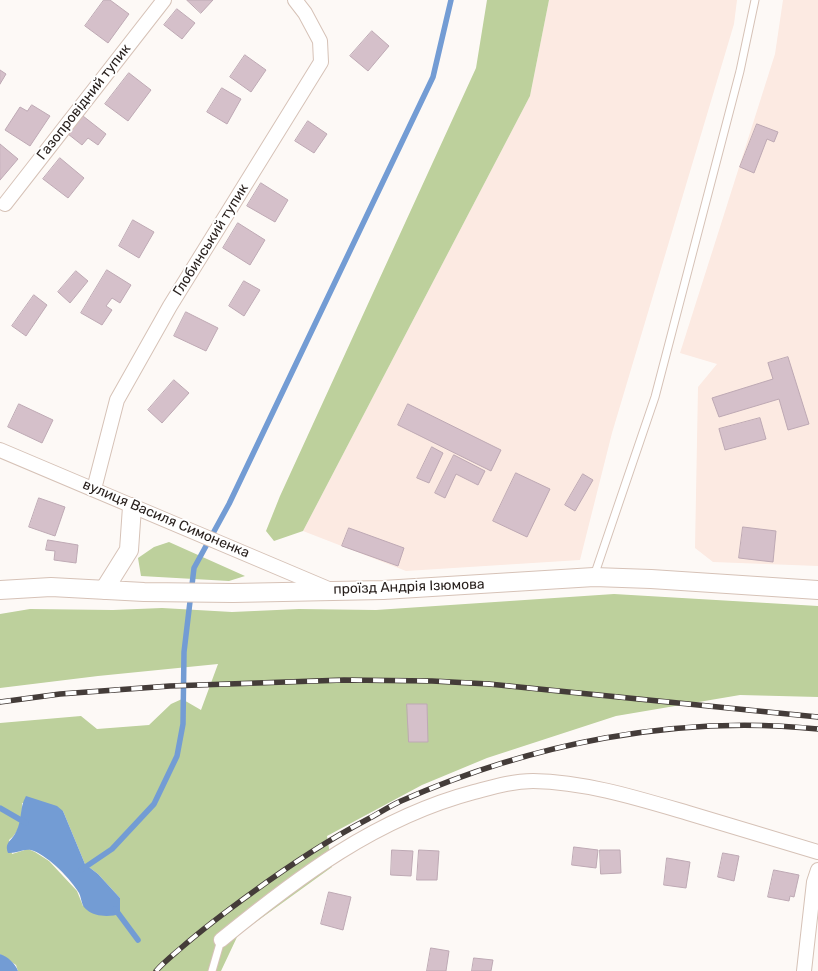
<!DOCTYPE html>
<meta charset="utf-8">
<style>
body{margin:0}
canvas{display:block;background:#fdf9f6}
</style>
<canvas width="818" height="971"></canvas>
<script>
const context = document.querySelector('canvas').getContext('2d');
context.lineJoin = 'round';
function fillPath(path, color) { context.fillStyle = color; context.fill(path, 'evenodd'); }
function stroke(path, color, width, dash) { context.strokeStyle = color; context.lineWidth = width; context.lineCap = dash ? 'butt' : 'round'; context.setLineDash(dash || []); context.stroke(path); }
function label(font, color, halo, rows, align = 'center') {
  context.font = font + ' Rubik,sans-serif'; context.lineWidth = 4; context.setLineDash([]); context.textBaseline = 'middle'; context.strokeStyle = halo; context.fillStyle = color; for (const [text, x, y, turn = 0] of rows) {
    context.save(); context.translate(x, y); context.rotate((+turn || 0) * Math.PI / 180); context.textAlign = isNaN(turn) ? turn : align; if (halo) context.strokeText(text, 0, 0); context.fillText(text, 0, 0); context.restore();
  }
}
fillPath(new Path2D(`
 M549,0H737L734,24L612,433L580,560L406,571L303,531L530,96Z
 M783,0H818V566L713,562L695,548L698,387L717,364L680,353L775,54Z`), '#fceae2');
fillPath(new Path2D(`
 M487,0H549L530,96L303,531L274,541L266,531L280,496L476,68Z
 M169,542L245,576L229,581L141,576L138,558L154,547Z
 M614,594L818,606V697L740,695L616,716L487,758L422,785L327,836L332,867L238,935L221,971H18L16,965L0,954V723L81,716L97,729L149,725L171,704L182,699L201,710L218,664L98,676L0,688V614L30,609L113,610L162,608L232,612L299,609L376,610ZM22,803L63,811L85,864L98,874L120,898L83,906L77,891L49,861L35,852L28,849L12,854L9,840C21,831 22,818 22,803Z`), '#bdd09c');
fillPath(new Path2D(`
 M26,796L57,806L63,811L85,864L98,874L120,898V914C110,917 95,917 87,910C81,906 82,899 79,893C71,879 49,857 34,851C25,847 17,854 8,853C4,842 12,841 16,832C23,818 19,808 26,796Z
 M0,954C8,957 15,963 18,971H0Z`), '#739cd4');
stroke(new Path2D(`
 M0,808L26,823
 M81,870L112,849L154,804L177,756L183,724L184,652L194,568L229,504L433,77L451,0
 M115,909L138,940`), '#739cd4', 5.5);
const building = new Path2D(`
 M104,0H110L129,14L108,43L85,26Z
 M187,0H213L201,13Z
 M177,9L195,23L182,39L164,25Z
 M372,31L389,46L368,71L350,56Z
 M245,55L266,70L251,92L230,77Z
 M0,70L6,74L0,84Z
 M129,73L151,90L128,121L105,104Z
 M222,88L241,99L227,124L207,112Z
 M32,105L50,116L30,146L5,130L20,107L27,111Z
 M83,116L106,134L98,145L88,138L82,145L68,134Z
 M308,121L327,134L314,153L295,141Z
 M757,124L778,132L774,142L767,139L754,173L740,167Z
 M0,144L18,159L0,180Z
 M60,158L84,178L68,198L43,179Z
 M261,183L288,200L275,222L247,206Z
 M133,220L154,232L139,258L119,246Z
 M238,223L265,240L250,265L223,248Z
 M107,270L131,285L120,303L112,298L106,306L112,310L102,325L81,313Z
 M76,271L88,281L70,303L58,292Z
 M244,281L260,290L244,316L229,306Z
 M34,295L47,305L26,336L12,326Z
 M186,312L218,328L206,351L174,336Z
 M788,357L809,424L788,430L779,399L719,417L712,398L773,379L768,363Z
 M174,380L189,393L162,423L148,410Z
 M19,404L53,420L42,443L8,427Z
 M408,404L501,450L491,471L398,425Z
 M760,418L766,439L725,450L719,429Z
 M432,447L443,453L429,483L417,478Z
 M454,455L485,471L478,485L456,474L445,498L435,493Z
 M516,473L550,489L527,537L493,521Z
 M583,474L593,480L575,511L565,505Z
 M39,498L65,507L55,536L29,527Z
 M743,527L776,531L773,562L739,558Z
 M349,528L404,548L398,566L342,546Z
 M48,540L78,545L76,563L54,560L55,551L46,550Z
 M407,704H427L428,742H409Z
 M574,847L598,850L596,868L572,865Z
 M392,850L413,851L411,876L391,875Z
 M419,850L439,851L437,880H417Z
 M600,850H620L621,873L601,874Z
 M723,853L739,856L734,881L718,877Z
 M667,858L690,862L686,888L664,885Z
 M774,870L799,875L794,897L790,896L789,901L768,897Z
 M329,892L351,897L343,930L321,924Z
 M431,948L449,951L446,971H427Z
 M474,958L493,960L491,971H472Z`);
fillPath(building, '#d5c0ca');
stroke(building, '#bea9b4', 1);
const service = new Path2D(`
 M594,576L655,397L740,71L755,0
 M212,971L221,940`);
const minor = new Path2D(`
 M5,204L164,0
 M0,450L331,590
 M94,489L117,400L170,306L321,62L320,41L305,13L295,0
 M221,940C298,877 376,818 474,792C493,787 512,781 533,781C586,782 637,798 688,813C731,826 775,839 818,852
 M804,971L814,882L818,870`);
const tertiary = new Path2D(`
 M0,590L51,587L144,592L233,593L383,590L594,577L651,579L818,590
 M104,590L129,550L132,507`);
stroke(service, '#d6c2b7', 9);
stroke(minor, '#d6c2b7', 16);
stroke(tertiary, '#d6c2b7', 20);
stroke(service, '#fff', 7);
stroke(minor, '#fff', 14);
stroke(tertiary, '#fff', 18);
const rail = new Path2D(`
 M0,702L60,694L170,686L344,680L432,681L489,684L818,717
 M156,971C164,962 173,955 181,948C204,928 228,910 253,892C290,865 328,840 368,819C379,813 390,806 401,801C530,744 677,714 818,729`);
stroke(rail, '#443c39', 5.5);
stroke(rail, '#fff', 4, [11]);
label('14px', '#271f1c', '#fff', [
 ["Газопровідний тупик",84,102,-52],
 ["Глобинський тупик",211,240,-58],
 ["вулиця Василя Симоненка",166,519,23],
 ["проїзд Андрія Ізюмова",409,587,-2]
]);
</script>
